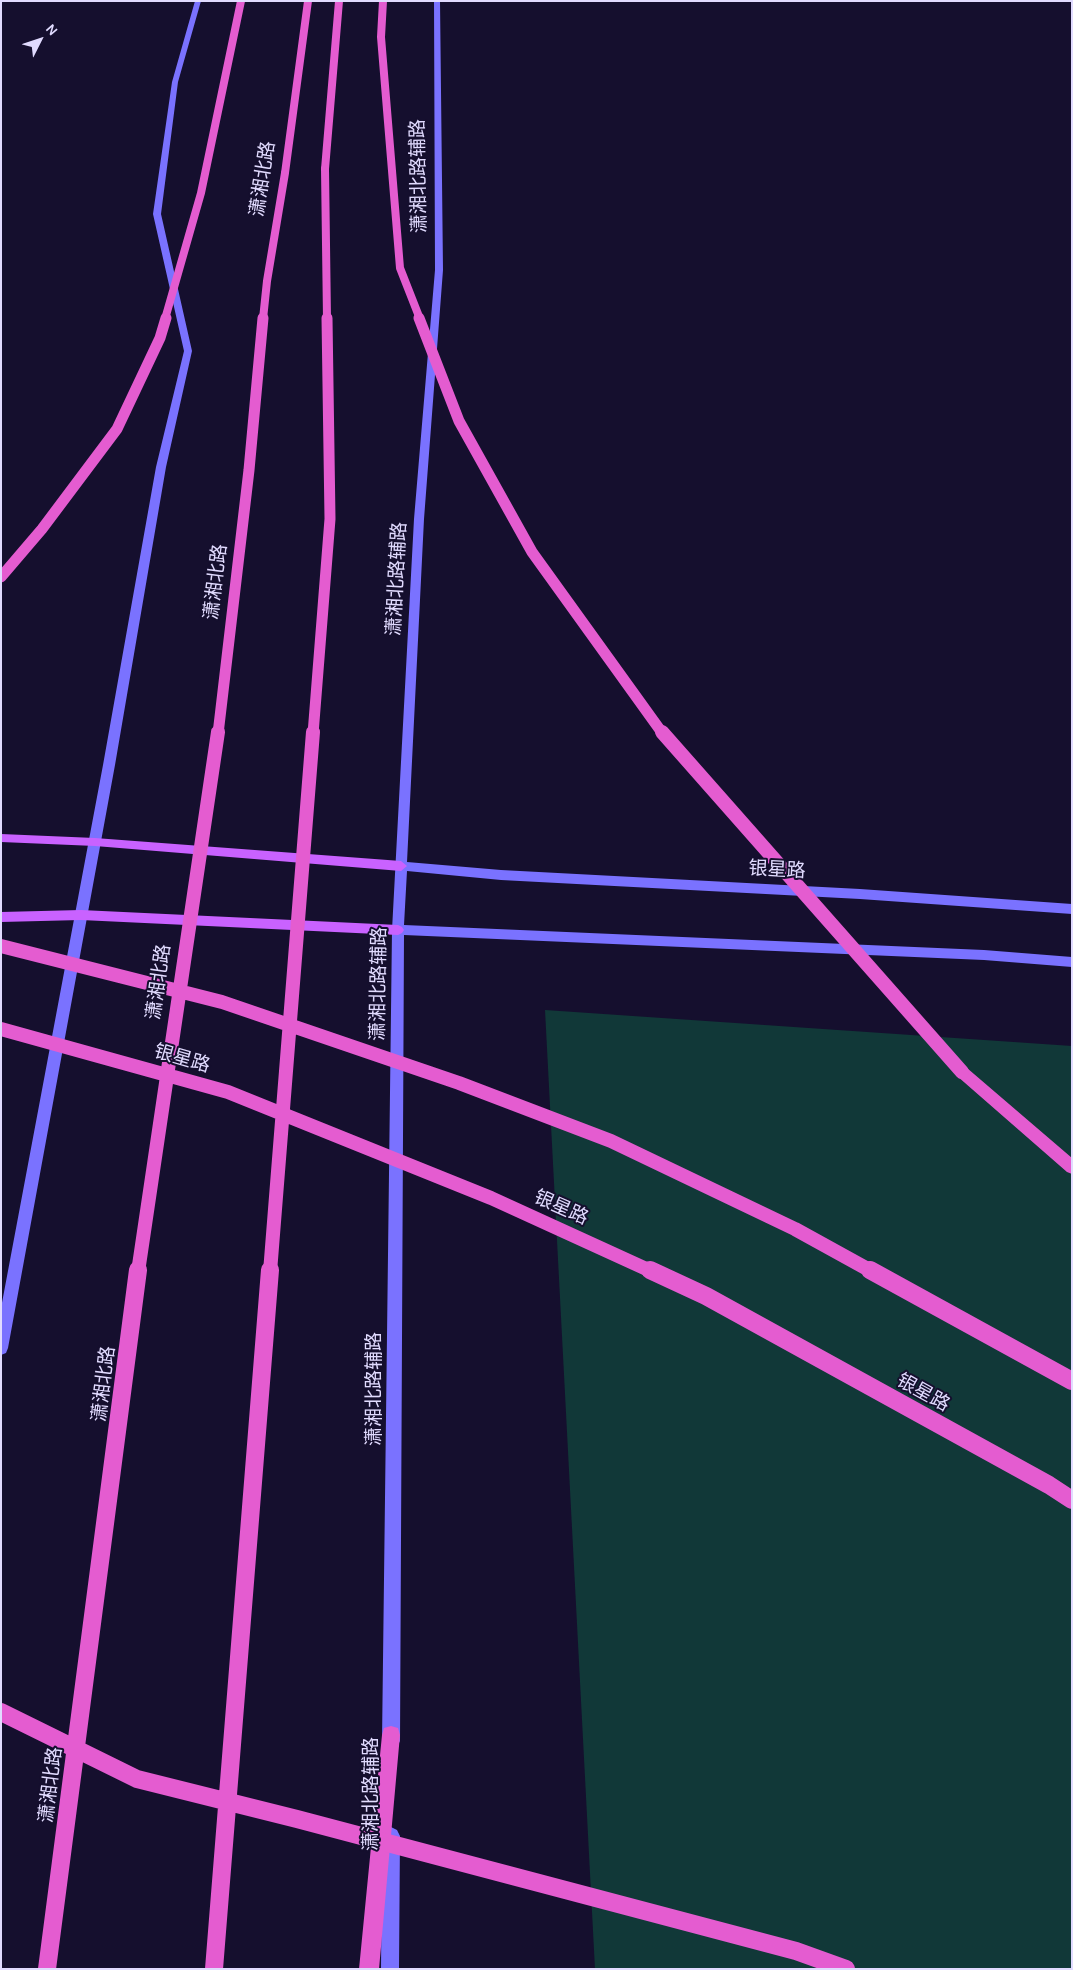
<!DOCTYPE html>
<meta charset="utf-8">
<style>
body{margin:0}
#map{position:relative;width:1073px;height:1970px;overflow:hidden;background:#150f2e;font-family:Karla,sans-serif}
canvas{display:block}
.frame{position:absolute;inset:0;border:2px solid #e1dbff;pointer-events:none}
.north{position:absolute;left:15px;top:15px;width:50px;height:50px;-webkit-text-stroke:4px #150f2e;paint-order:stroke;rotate:49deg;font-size:14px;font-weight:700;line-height:20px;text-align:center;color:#e1dbff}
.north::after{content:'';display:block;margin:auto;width:18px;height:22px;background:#e1dbff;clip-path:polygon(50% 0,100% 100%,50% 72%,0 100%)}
</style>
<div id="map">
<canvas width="1073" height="1970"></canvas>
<div class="frame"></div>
<div class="north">N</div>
</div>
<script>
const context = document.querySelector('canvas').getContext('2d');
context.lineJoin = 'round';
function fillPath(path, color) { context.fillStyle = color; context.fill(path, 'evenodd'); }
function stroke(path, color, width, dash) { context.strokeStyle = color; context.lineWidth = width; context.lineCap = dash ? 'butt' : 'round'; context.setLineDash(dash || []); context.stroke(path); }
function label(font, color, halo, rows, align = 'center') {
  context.font = font + ' Karla,"Noto Sans SC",sans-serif'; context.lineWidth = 4; context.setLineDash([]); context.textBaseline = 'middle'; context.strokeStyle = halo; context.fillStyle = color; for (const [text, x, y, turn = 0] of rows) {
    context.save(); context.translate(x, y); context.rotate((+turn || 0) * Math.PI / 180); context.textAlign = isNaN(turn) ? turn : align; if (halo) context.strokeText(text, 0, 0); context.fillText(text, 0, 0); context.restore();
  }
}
fillPath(new Path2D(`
 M545,1010L1072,1046V1969H595Z`), '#113838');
fillPath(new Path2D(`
 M195,1H201L178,82L161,214L192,351L166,467L115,765L8,1348L6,1353L1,1355V1308L103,765L156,467L184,351L153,214L172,82Z
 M434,1H440L443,270L424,519L407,862L501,870L860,889L1072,904V914L860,899L501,880L407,871L404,925L984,950L1072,957V967L984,960L404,935L400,1741L397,1747L391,1750L385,1747L382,1741L392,930L414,519L435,270Z
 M391,1827L397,1830L400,1836L399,1969H381L382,1836L385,1830Z`), '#7a72ff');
fillPath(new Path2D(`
 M1,834L95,838L401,861L407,866L401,871L95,846L1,842Z
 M81,910L398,925L402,927L404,930L402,933L398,935L81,920L1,922V912Z`), '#c962ff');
fillPath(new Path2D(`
 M304,1H312L289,173L285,175L281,173Z
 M335,1H343L329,169L325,171L321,169Z
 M962,1066L967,1068L1072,1158V1174L1067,1172L957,1076L955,1072L957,1068Z
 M391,1726L398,1728L400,1735L379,1969H359L382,1735L384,1728Z`), '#e45cd0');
stroke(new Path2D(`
 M383,1L381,37L400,268L420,319
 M325,169L327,319
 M165,319L201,193L241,1
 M263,319L267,281L285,173`), '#e45cd0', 8);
stroke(new Path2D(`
 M419,318L459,421L532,552L663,734
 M1,577L42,529L117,429L160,338L166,318
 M218,734L249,470L263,318
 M313,734L330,519L327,318`), '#e45cd0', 11);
stroke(new Path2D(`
 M662,732L962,1072
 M1,946L222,1002L459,1083L611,1141L795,1229L873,1272
 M1,1029L228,1092L491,1198L653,1272
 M138,1272L218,732
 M270,1272L313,732`), '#e45cd0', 14);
stroke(new Path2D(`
 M650,1270L706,1296L1049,1485L1072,1500
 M870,1270L1072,1381
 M1,1712L137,1779L297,1819L796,1951L846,1969
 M47,1969L138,1270
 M214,1969L270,1270`), '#e45cd0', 18);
label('19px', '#e1dbff', '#150f2e', [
 ["潇湘北路辅路",419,176,-91],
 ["潇湘北路",263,179,-81],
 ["潇湘北路辅路",397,579,-87],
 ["潇湘北路",216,582,-83],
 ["银星路",777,870,3],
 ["潇湘北路",159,982,-82],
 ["潇湘北路辅路",379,984,-89],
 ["银星路",182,1059,16],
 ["银星路",561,1208,24],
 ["潇湘北路",104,1384,-83],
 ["潇湘北路辅路",375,1389,-90],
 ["银星路",923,1393,29],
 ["潇湘北路",51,1785,-83],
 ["潇湘北路辅路",372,1794,-90]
]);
</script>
